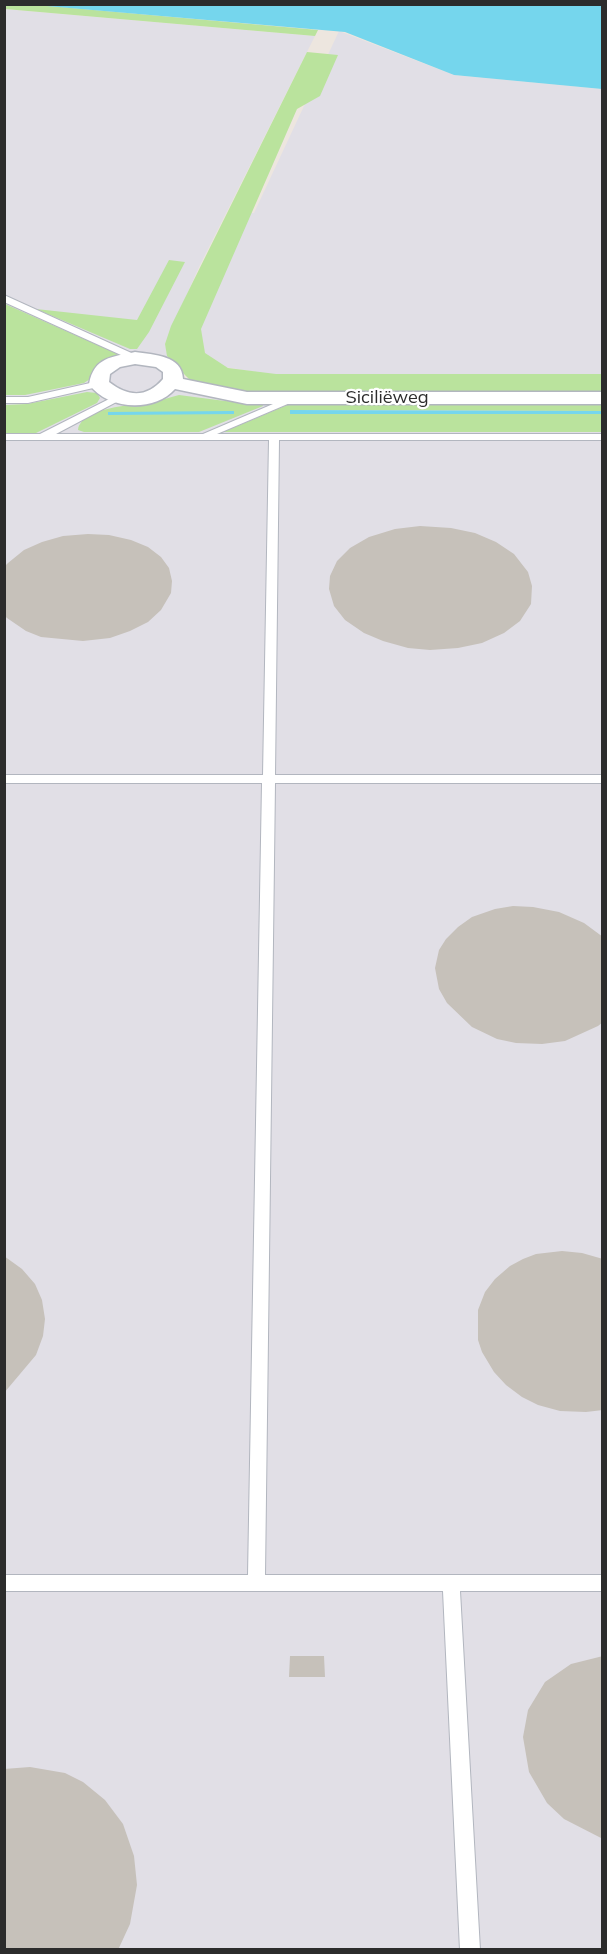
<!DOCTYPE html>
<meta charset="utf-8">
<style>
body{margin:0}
#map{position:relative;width:607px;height:1954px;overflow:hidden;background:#ede6df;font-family:Mulish,sans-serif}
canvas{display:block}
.frame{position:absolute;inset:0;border:6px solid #2c2c2c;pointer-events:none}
</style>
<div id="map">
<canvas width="607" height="1954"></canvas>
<div class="frame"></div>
</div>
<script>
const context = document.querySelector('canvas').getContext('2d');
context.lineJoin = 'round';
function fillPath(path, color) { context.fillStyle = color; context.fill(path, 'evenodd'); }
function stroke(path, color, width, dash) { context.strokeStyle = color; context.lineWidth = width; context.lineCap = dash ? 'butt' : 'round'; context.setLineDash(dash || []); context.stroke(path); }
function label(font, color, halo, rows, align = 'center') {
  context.font = font + ' Mulish,sans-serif'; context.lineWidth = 4.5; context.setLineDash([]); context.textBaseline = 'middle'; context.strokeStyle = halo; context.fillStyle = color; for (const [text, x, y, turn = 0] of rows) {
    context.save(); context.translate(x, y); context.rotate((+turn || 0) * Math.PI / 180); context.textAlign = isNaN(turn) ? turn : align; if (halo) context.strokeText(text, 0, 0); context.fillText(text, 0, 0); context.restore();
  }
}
fillPath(new Path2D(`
 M4,9L315,36L199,267L165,344L173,378L602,381V1949H5Z
 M339,31L454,75L602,89V376H280L212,365L195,339L240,213H254Z`), '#e1dfe6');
fillPath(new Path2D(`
 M4,5H38L318,30L315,36L5,9Z
 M307,52L338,55L320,96L297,109L201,329L205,353L228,368L276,374H602V392L235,391L191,381L184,374L167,356L165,344L171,326Z
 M169,260L185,262L149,332L137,349H130L36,309L137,320Z
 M5,304L118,354L95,367L90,379L84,383L25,395H5Z
 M87,392L97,393L100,398L97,403L36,433H5V405L27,404Z
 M179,395L225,401L262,403L263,406L199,432H84L78,430C82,405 138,406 155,401C163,400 170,397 179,395Z
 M292,403H602V411L291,410L290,414H602V432H223Z`), '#bae39d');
fillPath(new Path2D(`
 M35,5H602V89L454,75L345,32Z
 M290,410L602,411V414H290Z
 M234,411V414L108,415V412Z`), '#75d6ed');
fillPath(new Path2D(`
 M420,526L451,528L475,533L496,542L514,554L528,572L532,586L531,604L520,621L504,633L482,643L458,648L430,650L408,648L383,641L364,633L345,620L334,606L329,589L330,576L337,561L350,548L369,537L395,529Z
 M88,534L109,535L131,540L148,547L161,557L169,568L172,581L171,593L161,610L148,622L130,631L110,638L83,641L41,637L26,631L7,618L4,615V567L8,563L24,550L42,542L63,536Z
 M513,906L533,907L559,912L584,923L603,937V1022L598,1026L565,1041L542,1044L516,1043L497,1039L472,1027L447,1003L439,989L435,968L439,950L446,939L458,927L472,917L495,909Z
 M562,1251L582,1253L603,1259V1410L586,1412L560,1411L538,1405L522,1397L506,1385L494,1372L482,1352L478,1340V1310L485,1292L495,1279L510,1266L523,1259L536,1254Z
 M4,1256L22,1269L35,1284L42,1300L45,1319L43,1336L36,1355L4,1393Z
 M290,1656H324L325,1677H289Z
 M603,1656V1839L564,1819L547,1803L529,1772L523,1737L528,1710L545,1682L571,1664Z
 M30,1767L65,1773L83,1782L105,1800L123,1824L134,1856L137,1885L130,1924L118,1950H4V1769Z`), '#c6c1ba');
const service = new Path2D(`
 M4,295L138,356L140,358L132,360L4,302Z
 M99,381L104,384L102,386L28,403H4V397H28Z
 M119,394L124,397L122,399L56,434H203L294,395L297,396V400L217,434H602V440H279L275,775H602V783H275L265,1575H602V1591H460L480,1950H460L443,1591H4V1575H248L262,783H4V775H263L269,440H4V434H40Z`);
const minor = new Path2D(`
 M135,352C154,355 182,355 183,379L247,392H602V404H247L175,389C154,413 107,410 89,384C94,357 112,357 135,352ZM135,364L156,367L163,372V379C147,398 128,397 109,382L110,374L120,367Z`);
stroke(service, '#b2b6bf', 2);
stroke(minor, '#b2b6bf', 3);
fillPath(service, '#fff');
fillPath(minor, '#fff');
label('18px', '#2c2c2c', '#fff', [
 ["Siciliëweg",387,398]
]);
</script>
